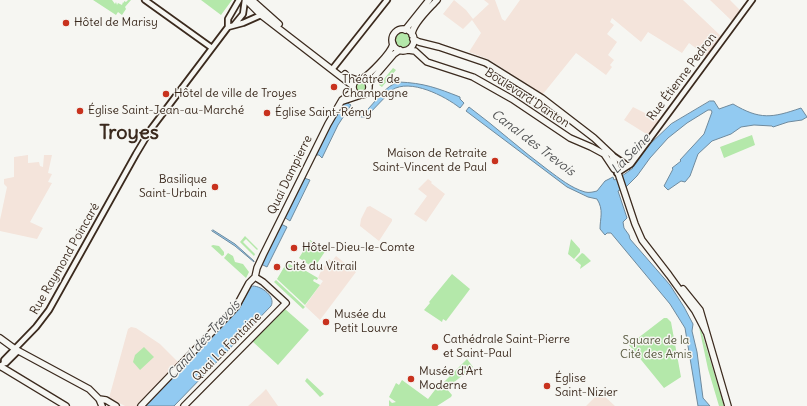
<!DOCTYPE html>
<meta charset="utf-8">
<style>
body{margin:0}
canvas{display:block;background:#f6f6f2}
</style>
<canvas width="807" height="406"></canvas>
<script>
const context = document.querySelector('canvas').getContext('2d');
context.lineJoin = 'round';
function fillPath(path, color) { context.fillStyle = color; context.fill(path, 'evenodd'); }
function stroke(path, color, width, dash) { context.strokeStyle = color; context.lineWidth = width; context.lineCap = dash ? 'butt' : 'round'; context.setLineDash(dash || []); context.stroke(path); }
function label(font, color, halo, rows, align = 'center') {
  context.font = font + ' Delius,sans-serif'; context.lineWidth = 3; context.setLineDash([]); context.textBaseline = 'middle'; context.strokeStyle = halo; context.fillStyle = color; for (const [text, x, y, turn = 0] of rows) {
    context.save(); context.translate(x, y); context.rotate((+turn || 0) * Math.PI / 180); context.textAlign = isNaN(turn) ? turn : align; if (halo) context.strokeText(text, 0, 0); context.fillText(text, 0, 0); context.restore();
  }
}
fillPath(new Path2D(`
 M454,0L466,10L473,19L489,4L484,0H495L502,19L505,21L520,0H683L721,36L706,56L689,43L682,53L648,32L641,42L612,18L610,22L614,25L607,34L617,42L608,55L614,60L610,65L612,67L606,75L576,53L543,94L488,59L469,52L481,33L472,20L463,29L443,14Z
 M710,0H730L740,10L732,21Z
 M633,107L659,120L648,135L624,120Z
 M28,155V163L39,162L40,166L43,167L44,155H52L48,173L52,174L48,182L52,183L30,222L43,228L37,239L0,231V220L7,187L4,184V179L14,177V157Z
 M428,179L432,182L431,183L445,194L426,222L414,214L427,196L418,189Z
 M370,206L392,219V221L379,241L360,226L361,219L367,207Z
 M336,256L356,272L320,320L305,306L323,281L318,278L320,273L329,259L332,261Z
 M131,327L136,328L160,344L179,363L137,406H125L109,398L128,329Z
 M266,389L278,406H248L260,395Z
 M600,392L615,406H586Z`), '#f4e4db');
fillPath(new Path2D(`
 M93,0H112L115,4L116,2L117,5L118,3L122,5L123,2L124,3V1L126,2L128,0H131L125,7L126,9L122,15L118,12L116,15Z
 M201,0H232L221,15Z
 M395 40a8 8 0 1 1 16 0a8 8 0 1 1-16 0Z
 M393,68L396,70L382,87L379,85Z
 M355.5 87a5.5 5.5 0 1 1 11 0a5.5 5.5 0 1 1-11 0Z
 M752,135L755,145L724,158L720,147Z
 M245,236L258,249L257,250L246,239L243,242L255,254L254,256L240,242Z
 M571,239L580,249V252L574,259L568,254Z
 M310,240L326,250L314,268L299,258Z
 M213,245L219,246L224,252V255L222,256L211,246Z
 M228,253L233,256L235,262L243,264L249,272L246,278L224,258Z
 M582,253L584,254L591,261L580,269L581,265L575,260Z
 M286,264L288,265L289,264L293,266L294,264L318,278L317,280L314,279L313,281L320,285L305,305L277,279Z
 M452,274L470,289L446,321L443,319L442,322L424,310L430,303L429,302Z
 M276,280L305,307L303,309L274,282Z
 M285,309L309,330L278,365L252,341Z
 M664,318H667L671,322L681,377L664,388L629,345Z
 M699,327L702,333L724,406H719L708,369Z
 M144,347L154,357L140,370L133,362L135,355Z
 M467,359L473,367L448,387L444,382Z
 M307,378L324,394L320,397L305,381Z
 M402,380L428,399L441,382L452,395L451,397L437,406H389V400L392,403L396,402L389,397L396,383L399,385Z`), '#b4e8aa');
const water = new Path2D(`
 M399,82C424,83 437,88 460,97V99L464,103L460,108C445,96 410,78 392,90L366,117H361L357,114L359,111L362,113L365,112C375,103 385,85 399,82Z
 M710,101H714L719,109L733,104C760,120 772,118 801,108L807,117L802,120L788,122L773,127L772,126L754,125L741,127L731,134L712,141L698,154L690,176L685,182L681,181L668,190L664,186L673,169L672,168L681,161L680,160L704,134L712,112L711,110H708L687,123L668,138L650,158L637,176L626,187L618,191L627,218L623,222L624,228L629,235L630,239L670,285L684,307L693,324L692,331L697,352L703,398L710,406H698L685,328L670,304L611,233H607L605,235L600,229C600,218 604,210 597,199L588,197L567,187L466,111L469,107C496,127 521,150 548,170C559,178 571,188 585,192C589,193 593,192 597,191L605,181L613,177L614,180L622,176L633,168L632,167L649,145L671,124Z
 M346,102L351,105L338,125L322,158L319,155H316C322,142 334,110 346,102Z
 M304,178L310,180L290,221L284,217Z
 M281,224L287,227L267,267L261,264Z
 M213,230L235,244L254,261V262L235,246L212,231Z
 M253,286C262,286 276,297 271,306L174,406H145L233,316L241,305L250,288Z`);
fillPath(water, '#92caf1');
stroke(water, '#6f8a9d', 1);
const minor = new Path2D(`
 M145,0L212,48
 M234,25L243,14L245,0
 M228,27L243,23L261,15
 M228,27V19L239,0
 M334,67L387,0
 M612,155L628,166
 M617,173L631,164L752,0
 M4,363H6L18,351
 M0,367L4,363V360L36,327L49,310L136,154L151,129L228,27`);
const major = new Path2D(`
 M246,0L261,15L353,86
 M252,0L279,24
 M392 40a11 11 0 1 1 22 0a11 11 0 1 1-22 0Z
 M405,30L429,0
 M412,35C412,24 430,8 437,0
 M413,39L419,42L439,47L486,63L542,98L594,138L612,155L635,224L642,240L669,275L695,311L706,332
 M408,50L415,51L427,62L473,77L512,99L570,138L591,147L604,154L614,169
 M345,74L348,77L357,80
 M362,79C370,74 391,53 393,44
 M353 87a8 8 0 1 1 16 0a8 8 0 1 1-16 0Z
 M369,85L370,82L394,54L400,50
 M343,101L361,95
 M683,289L700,310L728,406
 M0,338L15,349L89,389L99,399L102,406
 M0,366L66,406
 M99,399L106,400L116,406
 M141,406L236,307L249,283L255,277L257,268L263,255L328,124L342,100L350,94L353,89
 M184,406L286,303L263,282L255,277`);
stroke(minor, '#3b2a1e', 8);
stroke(major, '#3b2a1e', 8);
stroke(minor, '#f6f6f2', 4.5);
stroke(major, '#f6f6f2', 5.5);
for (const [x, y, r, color] of [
 [66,23,4,"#c8321e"],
 [334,87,4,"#c8321e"],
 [166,94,4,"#c8321e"],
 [80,111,4,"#c8321e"],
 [267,113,4,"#c8321e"],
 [495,161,4,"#c8321e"],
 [215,187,4,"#c8321e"],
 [294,248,4,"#c8321e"],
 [277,267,4,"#c8321e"],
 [326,322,4,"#c8321e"],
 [435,347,4,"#c8321e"],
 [411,379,4,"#c8321e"],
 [547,386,4,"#c8321e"]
]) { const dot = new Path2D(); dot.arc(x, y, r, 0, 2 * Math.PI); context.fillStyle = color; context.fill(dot); stroke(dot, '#f6f6f2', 1.5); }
label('12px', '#3b2a1e', '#f6f6f2', [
 ["Hôtel de Marisy",74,23],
 ["Théâtre de",342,80],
 ["Champagne",342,94],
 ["Hôtel de ville de Troyes",174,94],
 ["Église Saint-Jean-au-Marché",88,111],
 ["Église Saint-Rémy",275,113],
 ["Maison de Retraite",487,154,"right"],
 ["Saint-Vincent de Paul",487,168,"right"],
 ["Basilique",207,180,"right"],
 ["Saint-Urbain",207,194,"right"],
 ["Hôtel-Dieu-le-Comte",302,248],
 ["Cité du Vitrail",285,267],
 ["Musée du",334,315],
 ["Petit Louvre",334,329],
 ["Cathédrale Saint-Pierre",443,340],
 ["et Saint-Paul",443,354],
 ["Musée d'Art",419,372],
 ["Moderne",419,386],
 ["Église",555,379],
 ["Saint-Nizier",555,393]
], 'left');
label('12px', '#3b2a1e', '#f6f6f2', [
 ["Rue Étienne Pedron",682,77,-53],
 ["Boulevard Danton",527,98,33],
 ["Quai Dampierre",290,175,-64],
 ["Rue Raymond Poincaré",65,259,-60],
 ["Quai La Fontaine",227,347,-45]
]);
label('12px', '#595a41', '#f6f6f2', [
 ["Square de la",656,341],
 ["Cité des Amis",656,355]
]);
label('italic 13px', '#515253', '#f6f6f2', [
 ["Canal des Trevois",533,143,37],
 ["La Seine",631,154,-46],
 ["Canal des Trevois",204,340,-48]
]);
label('bold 20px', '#3b2a1e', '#f6f6f2', [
 ["Troyes",129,133]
]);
</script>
